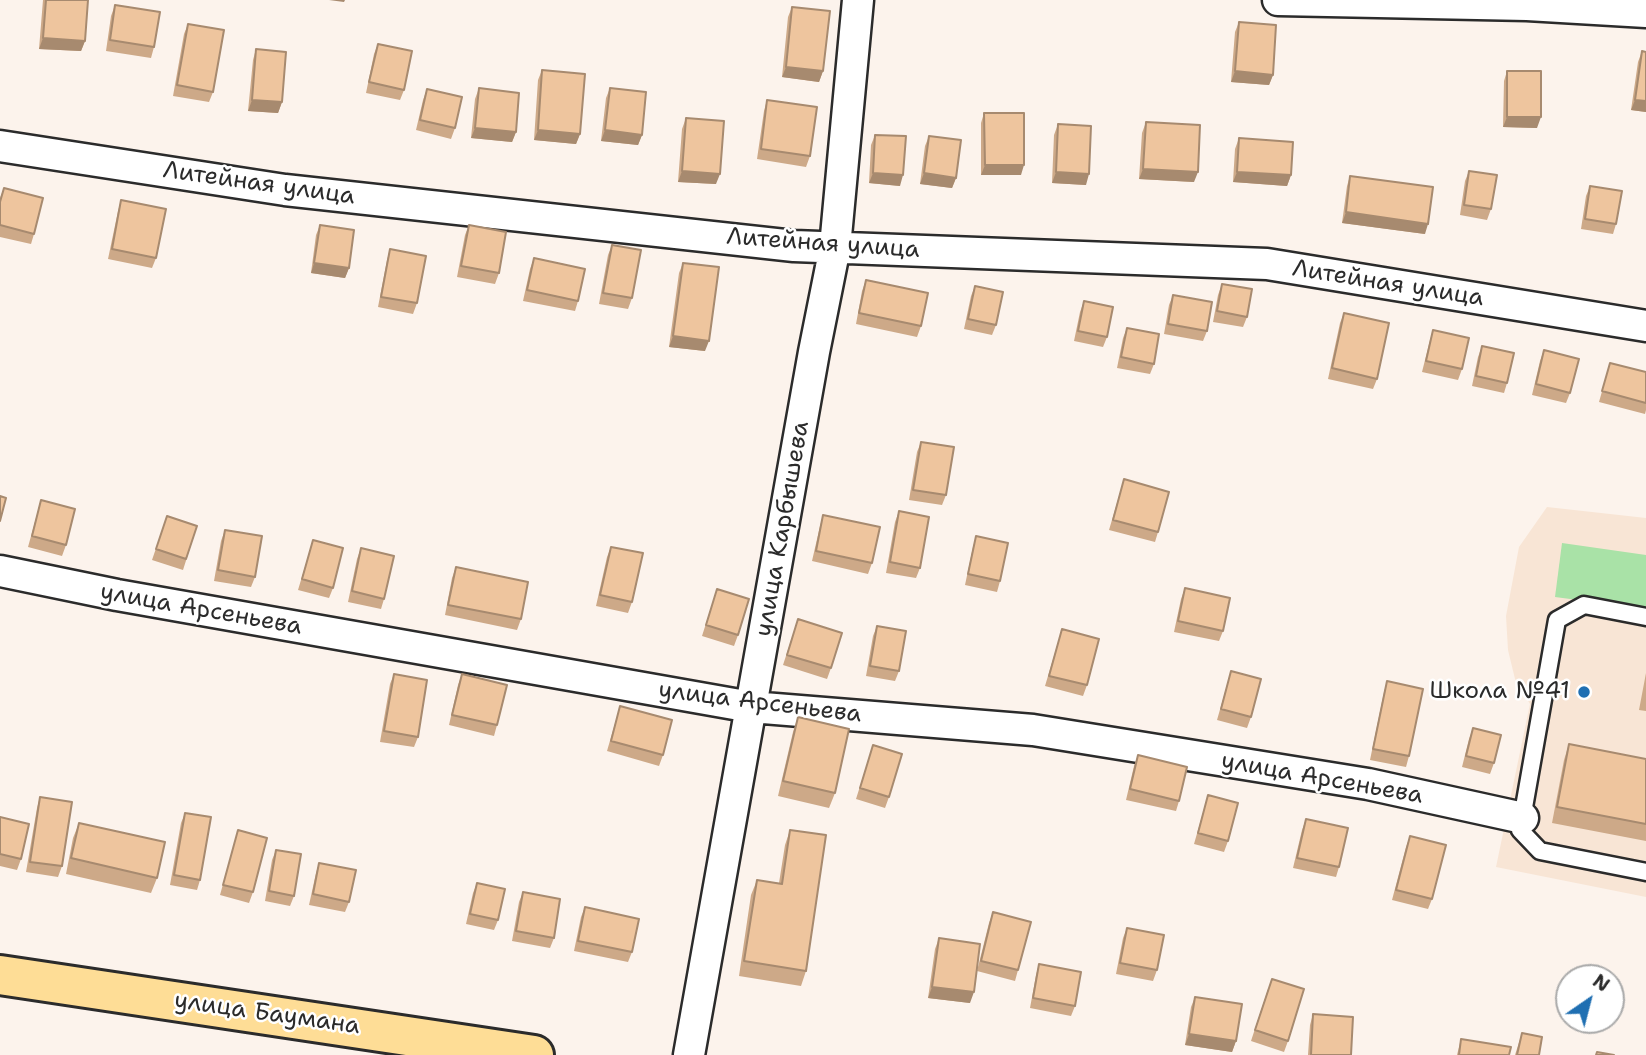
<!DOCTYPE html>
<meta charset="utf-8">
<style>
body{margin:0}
#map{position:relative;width:1646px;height:1055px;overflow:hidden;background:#fcf3ec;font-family:"Shantell Sans",sans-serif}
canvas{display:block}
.north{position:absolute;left:1555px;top:964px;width:70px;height:70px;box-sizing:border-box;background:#fff;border:2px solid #aaa;border-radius:50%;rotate:35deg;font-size:19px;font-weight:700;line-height:28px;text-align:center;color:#2b2b2b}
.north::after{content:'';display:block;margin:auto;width:24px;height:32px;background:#1f6fb2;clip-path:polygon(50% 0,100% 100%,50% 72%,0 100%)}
</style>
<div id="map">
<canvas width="1646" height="1055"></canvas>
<div class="north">N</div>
</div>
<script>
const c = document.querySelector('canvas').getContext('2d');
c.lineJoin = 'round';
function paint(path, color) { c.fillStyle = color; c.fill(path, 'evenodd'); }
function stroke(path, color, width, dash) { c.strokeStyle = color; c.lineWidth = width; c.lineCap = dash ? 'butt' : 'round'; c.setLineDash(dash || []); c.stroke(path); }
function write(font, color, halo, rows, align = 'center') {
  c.font = font + ' "Shantell Sans",sans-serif'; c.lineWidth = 5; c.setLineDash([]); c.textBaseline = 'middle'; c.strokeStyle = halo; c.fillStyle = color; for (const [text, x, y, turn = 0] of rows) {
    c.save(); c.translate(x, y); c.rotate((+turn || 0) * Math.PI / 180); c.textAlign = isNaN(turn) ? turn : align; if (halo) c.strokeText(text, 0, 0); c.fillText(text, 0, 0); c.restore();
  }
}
const built = new Path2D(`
 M 1547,507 L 1646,518 L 1646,897 L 1496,867 L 1530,704 L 1515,679 L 1508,650 L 1506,616 L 1519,547 Z`);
const green = new Path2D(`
 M 1562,543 L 1646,555 L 1646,609 L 1555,597 Z`);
const lane = new Path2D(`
 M 1646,617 L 1584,605 L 1557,620 L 1520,830 L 1540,851 L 1646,872`);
const street = new Path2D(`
 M 1278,0 L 1527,5 L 1646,12
 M 0,146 L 285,190 L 794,246 L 1267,264 L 1646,326
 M 0,571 L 117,595 L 751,707 L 1033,730 L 1368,784 L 1523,818
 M 689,1055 L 814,352 L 835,247 L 858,0`);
const primary = new Path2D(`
 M 0,975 L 534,1055`);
const wall = new Path2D(`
 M 43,0 L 88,0 L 85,41 L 81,51 L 39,49 Z
 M 115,5 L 154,47 L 151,58 L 106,51 L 111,16 Z
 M 792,7 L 823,71 L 819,82 L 782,77 L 788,17 Z
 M 1239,22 L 1273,75 L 1269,85 L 1231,82 L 1235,32 Z
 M 188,24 L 213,92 L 209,102 L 173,96 L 184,34 Z
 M 378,44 L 404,90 L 400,100 L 366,93 L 374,54 Z
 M 256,49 L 282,102 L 278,113 L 248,111 L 253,60 Z
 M 1642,51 L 1646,112 L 1631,110 L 1638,62 Z
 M 542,70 L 580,134 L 576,144 L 534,140 L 538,80 Z
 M 1507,71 L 1537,128 L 1503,127 L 1504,81 Z
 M 479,88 L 516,132 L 512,142 L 471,138 L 475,99 Z
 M 610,88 L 642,135 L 638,145 L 601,141 L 606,98 Z
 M 427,89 L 455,128 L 451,139 L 416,130 L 423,100 Z
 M 767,100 L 810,156 L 806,167 L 757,159 L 764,111 Z
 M 984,113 L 1021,175 L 981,175 L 981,123 Z
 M 686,118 L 716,184 L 678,182 L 682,129 Z
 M 1146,122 L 1194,182 L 1139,179 L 1142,133 Z
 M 1058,124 L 1086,185 L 1052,183 L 1054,135 Z
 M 875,135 L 900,186 L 869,183 L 871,145 Z
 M 929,136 L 956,178 L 952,188 L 920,184 L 925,146 Z
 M 1239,138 L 1291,175 L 1287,186 L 1233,182 L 1235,149 Z
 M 1469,171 L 1491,209 L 1487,220 L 1460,215 L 1465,181 Z
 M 1350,176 L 1425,234 L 1342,223 L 1347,186 Z
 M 1590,186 L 1616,224 L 1613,234 L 1581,229 L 1586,196 Z
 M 4,188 L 34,234 L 31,244 L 0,237 L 0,198 Z
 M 121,200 L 156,258 L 152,268 L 108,259 L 118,211 Z
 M 320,225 L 349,268 L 345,278 L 311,273 L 316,235 Z
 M 469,225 L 499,273 L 495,284 L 457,277 L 465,235 Z
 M 612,245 L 632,298 L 628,309 L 599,304 L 608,255 Z
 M 390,249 L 417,303 L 413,314 L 378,307 L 387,260 Z
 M 534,258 L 578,301 L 575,311 L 523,301 L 530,269 Z
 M 683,263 L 705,351 L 669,347 L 679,273 Z
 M 866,280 L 921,326 L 917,337 L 856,324 L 862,291 Z
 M 1222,284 L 1247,317 L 1243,327 L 1213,322 L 1218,295 Z
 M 975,286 L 996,325 L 992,335 L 964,329 L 971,296 Z
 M 1173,295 L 1207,331 L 1203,341 L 1164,334 L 1169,305 Z
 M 1084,301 L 1107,337 L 1103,347 L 1074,341 L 1080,312 Z
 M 1344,313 L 1377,379 L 1373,389 L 1328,379 L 1340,323 Z
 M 1127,328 L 1154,364 L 1150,374 L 1117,368 L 1123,338 Z
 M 1433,330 L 1462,369 L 1458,380 L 1422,372 L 1430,340 Z
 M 1482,346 L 1507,383 L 1504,393 L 1472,386 L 1478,357 Z
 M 1544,350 L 1570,393 L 1566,403 L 1532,395 L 1540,361 Z
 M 1610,363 L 1646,372 L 1646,410 L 1645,414 L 1599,402 Z
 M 921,442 L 946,495 L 942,505 L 909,500 L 917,452 Z
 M 1124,479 L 1158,532 L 1155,542 L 1109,530 Z
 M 41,500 L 66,545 L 62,556 L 28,547 Z
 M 899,511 L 920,568 L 916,578 L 886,573 L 895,522 Z
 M 823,515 L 872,563 L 868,574 L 812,561 L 820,526 Z
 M 167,516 L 197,526 L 183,570 L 152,560 Z
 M 225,530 L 255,577 L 251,587 L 214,581 L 221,541 Z
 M 976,536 L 1000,581 L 997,592 L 965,585 L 973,547 Z
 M 313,540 L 333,588 L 329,598 L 298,590 Z
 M 611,547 L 632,602 L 628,613 L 596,606 L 607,557 Z
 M 361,548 L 384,599 L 381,609 L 348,602 L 357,559 Z
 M 456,567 L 521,619 L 517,630 L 445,615 L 452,578 Z
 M 1185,588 L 1223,631 L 1219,641 L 1174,632 L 1181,599 Z
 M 717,589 L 738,635 L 734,646 L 702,636 Z
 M 798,619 L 831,668 L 827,679 L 783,665 Z
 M 877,626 L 899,671 L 895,681 L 866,676 L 873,636 Z
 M 1062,629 L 1087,685 L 1083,696 L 1045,686 Z
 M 1231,671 L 1251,717 L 1247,728 L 1217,720 Z
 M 1646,673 L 1646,711 L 1639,710 Z
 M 394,674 L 418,737 L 414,747 L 380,742 L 390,684 Z
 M 462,674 L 497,725 L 494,736 L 449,725 L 458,685 Z
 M 1387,681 L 1409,756 L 1406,767 L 1370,760 L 1384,692 Z
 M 620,706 L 663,755 L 659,766 L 607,751 Z
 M 798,717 L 835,793 L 829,808 L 778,796 L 793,732 Z
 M 1473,728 L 1494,763 L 1490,774 L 1462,767 L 1469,739 Z
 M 1569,744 L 1646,759 L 1646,841 L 1552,823 L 1564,760 Z
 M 873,745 L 889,797 L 885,808 L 856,799 Z
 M 1138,755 L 1179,801 L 1176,811 L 1126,800 L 1134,766 Z
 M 1208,795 L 1228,841 L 1224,852 L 1194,844 Z
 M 40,797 L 62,866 L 58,877 L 26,872 L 37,808 Z
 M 185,813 L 200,880 L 197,890 L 170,885 L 181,823 Z
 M 0,817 L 21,859 L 17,870 L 0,866 Z
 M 1306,819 L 1339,867 L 1336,877 L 1293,868 L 1302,830 Z
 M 79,823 L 157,878 L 151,893 L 66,874 L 73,838 Z
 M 238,830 L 253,892 L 249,903 L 220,895 Z
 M 790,830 L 806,971 L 801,986 L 739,976 L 751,895 L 757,880 L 779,883 L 785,845 Z
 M 1410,836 L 1432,899 L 1428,909 L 1392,900 L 1406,847 Z
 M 276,850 L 294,896 L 290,906 L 265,901 L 272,860 Z
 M 319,863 L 349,902 L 345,912 L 309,905 L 316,873 Z
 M 477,883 L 498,920 L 494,930 L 466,924 L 473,893 Z
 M 523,892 L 554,938 L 550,948 L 512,941 L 519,902 Z
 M 585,907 L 632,952 L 628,962 L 574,951 L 581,917 Z
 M 993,912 L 1018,970 L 1015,981 L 977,971 L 989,923 Z
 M 1127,928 L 1157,970 L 1153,981 L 1116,974 L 1123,938 Z
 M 939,938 L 970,1003 L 928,998 L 935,949 Z
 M 1039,964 L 1075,1006 L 1071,1016 L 1030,1008 L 1036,975 Z
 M 1268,989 L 1288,1041 L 1284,1052 L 1251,1041 Z
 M 1195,997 L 1236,1041 L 1232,1052 L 1185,1045 L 1191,1007 Z
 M 1313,1014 L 1351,1055 L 1308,1055 L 1310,1025 Z
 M 1522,1033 L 1539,1055 L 1515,1055 Z
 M 1461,1039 L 1509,1055 L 1457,1055 Z`);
const shadedWall = new Path2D(`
 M 329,0 L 345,0 L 344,2 Z
 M 43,38 L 85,41 L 81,51 L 39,49 Z
 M 786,67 L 823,71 L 819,82 L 782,77 Z
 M 1235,71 L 1273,75 L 1269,85 L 1231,82 Z
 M 252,100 L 282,102 L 278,113 L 248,111 Z
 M 1635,100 L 1646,101 L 1646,112 L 1631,110 Z
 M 1507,117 L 1541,117 L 1537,128 L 1503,127 Z
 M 475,128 L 516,132 L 512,142 L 471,138 Z
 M 538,130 L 580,134 L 576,144 L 534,140 Z
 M 605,130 L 642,135 L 638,145 L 601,141 Z
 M 985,165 L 1024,165 L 1021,175 L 981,175 Z
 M 1143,169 L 1198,172 L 1194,182 L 1139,179 Z
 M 682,171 L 720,174 L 716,184 L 678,182 Z
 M 1056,172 L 1089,174 L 1086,185 L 1052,183 Z
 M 1237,172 L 1291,175 L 1287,186 L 1233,182 Z
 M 873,173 L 903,175 L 900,186 L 869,183 Z
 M 924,173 L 956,178 L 952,188 L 920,184 Z
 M 1346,212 L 1428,224 L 1425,234 L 1342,223 Z
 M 314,263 L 349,268 L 345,278 L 311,273 Z
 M 673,336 L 709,341 L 705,351 L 669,347 Z
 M 932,987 L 974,992 L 970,1003 L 928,998 Z
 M 1189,1034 L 1236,1041 L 1232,1052 L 1185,1045 Z`);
const building = new Path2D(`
 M 46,0 L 88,0 L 85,41 L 43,38 Z
 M 115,5 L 160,12 L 154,47 L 110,40 Z
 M 792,7 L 830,11 L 823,71 L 786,67 Z
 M 1239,22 L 1276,25 L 1273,75 L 1235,71 Z
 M 188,24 L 224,30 L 213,92 L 177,85 Z
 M 378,44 L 412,51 L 404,90 L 369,82 Z
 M 256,49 L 286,52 L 282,102 L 252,100 Z
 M 1642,51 L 1646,52 L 1646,101 L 1635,100 Z
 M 542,70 L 585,74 L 580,134 L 538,130 Z
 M 1507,71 L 1541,71 L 1541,117 L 1507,117 Z
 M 479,88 L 519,93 L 516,132 L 475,128 Z
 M 610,88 L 646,92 L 642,135 L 605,130 Z
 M 427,89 L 462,97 L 455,128 L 420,120 Z
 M 767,100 L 817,107 L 810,156 L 761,149 Z
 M 984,113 L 1024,113 L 1024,165 L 985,165 Z
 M 686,118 L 724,121 L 720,174 L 682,171 Z
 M 1146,122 L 1200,125 L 1198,172 L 1143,169 Z
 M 1058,124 L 1091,126 L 1089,174 L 1056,172 Z
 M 875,135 L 906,136 L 903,175 L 873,173 Z
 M 929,136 L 961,140 L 956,178 L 924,173 Z
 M 1239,138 L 1293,142 L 1291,175 L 1237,172 Z
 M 1469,171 L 1497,175 L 1491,209 L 1464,205 Z
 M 1350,176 L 1433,187 L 1428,224 L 1346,212 Z
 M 1590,186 L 1622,191 L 1616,224 L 1585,219 Z
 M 4,188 L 43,198 L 34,234 L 0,225 L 0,202 Z
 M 121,200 L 166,209 L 156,258 L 112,249 Z
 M 320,225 L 354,230 L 349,268 L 314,263 Z
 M 469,225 L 506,232 L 499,273 L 461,266 Z
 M 612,245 L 641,250 L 632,298 L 603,293 Z
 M 390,249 L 426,256 L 417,303 L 381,297 Z
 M 534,258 L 585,269 L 578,301 L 527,290 Z
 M 683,263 L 719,267 L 709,341 L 673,336 Z
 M 866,280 L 928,293 L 921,326 L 859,313 Z
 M 1222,284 L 1252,289 L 1247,317 L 1217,311 Z
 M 975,286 L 1003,292 L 996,325 L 968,319 Z
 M 1173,295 L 1212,302 L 1207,331 L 1168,324 Z
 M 1084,301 L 1113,307 L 1107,337 L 1078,331 Z
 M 1344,313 L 1389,323 L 1377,379 L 1332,368 Z
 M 1127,328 L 1159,334 L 1154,364 L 1121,357 Z
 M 1433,330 L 1469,338 L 1462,369 L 1426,361 Z
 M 1482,346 L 1514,353 L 1507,383 L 1476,376 Z
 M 1544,350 L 1579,359 L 1570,393 L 1536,384 Z
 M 1610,363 L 1646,372 L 1646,403 L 1602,391 Z
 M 921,442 L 954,447 L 946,495 L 913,490 Z
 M 1124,479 L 1169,492 L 1158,532 L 1113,520 Z
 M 0,496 L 6,498 L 0,521 Z
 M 41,500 L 75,509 L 66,545 L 32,536 Z
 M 899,511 L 929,517 L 920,568 L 890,562 Z
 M 823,515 L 880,527 L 872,563 L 816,551 Z
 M 167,516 L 197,526 L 186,559 L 156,549 Z
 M 225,530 L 262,536 L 255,577 L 218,570 Z
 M 976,536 L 1008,543 L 1000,581 L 968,574 Z
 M 313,540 L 343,548 L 333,588 L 302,579 Z
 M 611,547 L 643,553 L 632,602 L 600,595 Z
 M 361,548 L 394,556 L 384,599 L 352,591 Z
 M 456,567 L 528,582 L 521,619 L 448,605 Z
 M 1185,588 L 1230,598 L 1223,631 L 1178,621 Z
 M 717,589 L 749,599 L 738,635 L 706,625 Z
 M 798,619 L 842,633 L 831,668 L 787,655 Z
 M 877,626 L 906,631 L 899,671 L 870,666 Z
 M 1062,629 L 1099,639 L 1087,685 L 1049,676 Z
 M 1231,671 L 1261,679 L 1251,717 L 1221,709 Z
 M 394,674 L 427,680 L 418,737 L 384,731 Z
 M 462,674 L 507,685 L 497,725 L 452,715 Z
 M 1387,681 L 1423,689 L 1409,756 L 1373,749 Z
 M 620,706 L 672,720 L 663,755 L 611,741 Z
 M 798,717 L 849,729 L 835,793 L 783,781 Z
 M 1473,728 L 1501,735 L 1494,763 L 1466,756 Z
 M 1569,744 L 1646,759 L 1646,824 L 1557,807 Z
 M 873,745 L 902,754 L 889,797 L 860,788 Z
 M 1138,755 L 1187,767 L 1179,801 L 1130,789 Z
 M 1208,795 L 1238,803 L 1228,841 L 1198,833 Z
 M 40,797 L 72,802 L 62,866 L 30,862 Z
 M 185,813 L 211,817 L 200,880 L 174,875 Z
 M 0,817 L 29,824 L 21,859 L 0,854 Z
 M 1306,819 L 1348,828 L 1339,867 L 1297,858 Z
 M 79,823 L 165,842 L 157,878 L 71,858 Z
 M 238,830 L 267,838 L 253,892 L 223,885 Z
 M 790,830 L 826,835 L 806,971 L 744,961 L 757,880 L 782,884 Z
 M 1410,836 L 1446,845 L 1432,899 L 1396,890 Z
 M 276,850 L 301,854 L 294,896 L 269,891 Z
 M 319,863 L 356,870 L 349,902 L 313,894 Z
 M 477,883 L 505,889 L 498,920 L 470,914 Z
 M 523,892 L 560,899 L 554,938 L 516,931 Z
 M 585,907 L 639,919 L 632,952 L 578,941 Z
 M 993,912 L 1031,922 L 1018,970 L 981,961 Z
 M 1127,928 L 1164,935 L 1157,970 L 1120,963 Z
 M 939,938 L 980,944 L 974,992 L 932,987 Z
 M 1039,964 L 1081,972 L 1075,1006 L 1033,998 Z
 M 1272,979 L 1304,989 L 1288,1041 L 1255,1030 Z
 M 1195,997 L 1242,1004 L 1236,1041 L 1189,1034 Z
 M 1313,1014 L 1353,1017 L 1351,1055 L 1311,1055 Z
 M 1522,1033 L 1542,1037 L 1539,1055 L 1517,1055 Z
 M 1461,1039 L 1511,1047 L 1509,1055 L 1459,1055 Z
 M 1597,1052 L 1614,1055 L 1596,1055 Z`);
const markers = [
 [1584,692,7,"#1f6fb2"]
];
const streetNames = [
 ["Литейная улица",259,184,8],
 ["Литейная улица",823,244,4],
 ["Литейная улица",1388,284,9],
 ["улица Карбышева",783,529,-80],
 ["улица Арсеньева",201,610,10],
 ["улица Арсеньева",760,703,7],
 ["улица Арсеньева",1322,779,10],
 ["улица Баумана",267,1014,8]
];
const poiNames = [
 ["Школа №41",1570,692]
];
paint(built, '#f8e5d5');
paint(green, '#a9e2a7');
stroke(lane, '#2b2b2b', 21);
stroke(street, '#2b2b2b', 35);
stroke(primary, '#2b2b2b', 44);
stroke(lane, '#fff', 16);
stroke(street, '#fff', 30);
stroke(primary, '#fedd96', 38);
paint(wall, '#cda988');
paint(shadedWall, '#a78a6f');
paint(building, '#eec59e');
stroke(building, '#a78a6f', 2);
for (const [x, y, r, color] of markers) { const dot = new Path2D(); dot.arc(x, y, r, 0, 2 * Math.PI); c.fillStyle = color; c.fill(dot); stroke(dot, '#fff', 2.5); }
write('24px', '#2b2b2b', '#fff', streetNames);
write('24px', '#2b2b2b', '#fff', poiNames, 'right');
</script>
